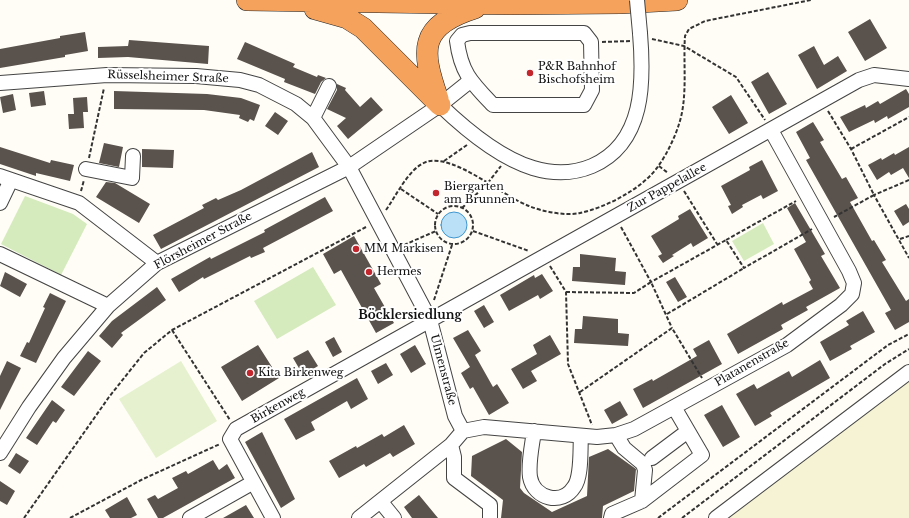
<!DOCTYPE html>
<meta charset="utf-8">
<style>
body{margin:0}
canvas{display:block;background:#fffdf5}
</style>
<canvas width="909" height="518"></canvas>
<script>
const c = document.querySelector('canvas').getContext('2d');
c.lineJoin = 'round';
function paint(path, color) { c.fillStyle = color; c.fill(path, 'evenodd'); }
function stroke(path, color, width, dash) { c.strokeStyle = color; c.lineWidth = width; c.lineCap = dash ? 'butt' : 'round'; c.setLineDash(dash || []); c.stroke(path); }
function write(font, color, halo, rows, align = 'center') {
  c.font = font + ' "Libre Baskerville",serif'; c.lineWidth = 4; c.setLineDash([]); c.textBaseline = 'middle'; c.strokeStyle = halo; c.fillStyle = color; for (const [text, x, y, turn = 0] of rows) {
    c.save(); c.translate(x, y); c.rotate((+turn || 0) * Math.PI / 180); c.textAlign = isNaN(turn) ? turn : align; if (halo) c.strokeText(text, 0, 0); c.fillText(text, 0, 0); c.restore();
  }
}
const farmland = new Path2D(`
 M 909,378 L 909,518 L 724,518 Z`);
const green = new Path2D(`
 M 25,196 L 73,214 L 87,224 L 61,275 L 1,244 Z
 M 763,223 L 774,244 L 744,261 L 732,241 Z
 M 313,267 L 336,305 L 277,339 L 254,301 Z`);
const pitch = new Path2D(`
 M 181,361 L 217,421 L 156,458 L 119,399 Z`);
const water = new Path2D(`
 M441 225a13 13 0 1 1 26 0a13 13 0 1 1-26 0Z`);
const building = new Path2D(`
 M 870,19 L 887,48 L 865,61 L 848,32 Z
 M 85,32 L 88,51 L 65,55 L 65,57 L 0,68 L 0,49 L 60,38 L 60,36 Z
 M 129,40 L 209,46 L 208,64 L 128,57 L 98,58 L 98,47 L 128,46 Z
 M 245,42 L 295,64 L 293,67 L 317,77 L 318,75 L 326,78 L 321,82 L 315,94 L 284,82 L 285,79 L 237,59 Z
 M 814,46 L 824,65 L 838,56 L 847,71 L 817,89 L 798,55 Z
 M 768,72 L 787,104 L 769,114 L 751,82 Z
 M 337,84 L 346,88 L 345,90 L 360,107 L 371,97 L 383,110 L 348,139 L 337,126 L 346,118 L 327,109 L 337,90 Z
 M 906,89 L 909,94 L 909,107 L 888,119 L 887,116 L 875,123 L 874,120 L 849,132 L 840,117 L 865,105 L 866,108 L 878,101 L 880,104 Z
 M 44,91 L 46,105 L 31,107 L 29,93 Z
 M 114,91 L 207,94 L 241,98 L 260,105 L 254,121 L 250,119 L 248,122 L 239,118 L 240,115 L 204,110 L 114,109 Z
 M 13,94 L 16,110 L 3,113 L 0,97 Z
 M 731,95 L 748,123 L 729,134 L 712,107 Z
 M 87,97 L 88,112 L 83,112 L 84,128 L 69,129 L 68,114 L 74,114 L 73,98 Z
 M 275,112 L 288,121 L 278,135 L 265,126 Z
 M 813,122 L 824,140 L 820,142 L 842,179 L 846,177 L 858,198 L 850,202 L 872,241 L 874,240 L 886,260 L 882,262 L 906,301 L 909,299 L 909,322 L 895,330 L 885,313 L 891,310 L 806,160 L 810,158 L 796,132 Z
 M 104,143 L 123,147 L 119,167 L 99,163 Z
 M 0,147 L 50,163 L 51,160 L 74,165 L 70,181 L 36,173 L 36,176 L 0,164 Z
 M 909,147 L 909,178 L 903,168 L 891,175 L 889,172 L 877,180 L 868,165 L 881,158 L 882,160 L 894,153 L 895,155 Z
 M 142,149 L 174,150 L 173,168 L 142,167 Z
 M 312,152 L 319,167 L 161,249 L 153,235 L 204,208 L 202,205 L 216,198 L 218,200 L 241,190 Z
 M 762,160 L 778,191 L 763,199 L 761,195 L 742,205 L 743,207 L 732,214 L 728,206 L 731,205 L 721,186 L 750,170 L 749,167 Z
 M 106,182 L 115,183 L 150,204 L 139,223 L 96,197 Z
 M 325,197 L 333,211 L 263,248 L 265,252 L 251,258 L 250,256 L 204,279 L 203,277 L 179,292 L 171,279 L 210,257 L 211,259 L 265,232 L 264,230 Z
 M 795,203 L 825,254 L 821,256 L 840,288 L 806,307 L 808,310 L 781,325 L 783,329 L 738,354 L 727,334 L 782,302 L 783,305 L 813,289 L 809,282 L 811,280 L 794,249 L 806,242 L 787,208 Z
 M 906,204 L 909,209 L 909,222 L 903,226 L 894,211 Z
 M 690,209 L 708,238 L 693,247 L 691,243 L 672,255 L 674,256 L 663,263 L 658,256 L 662,254 L 651,236 L 679,219 L 678,216 Z
 M 354,236 L 381,284 L 374,288 L 394,323 L 376,333 L 341,270 L 334,274 L 323,254 Z
 M 580,254 L 616,258 L 615,271 L 626,272 L 625,285 L 572,281 L 573,267 L 580,267 Z
 M 5,272 L 27,284 L 20,297 L 0,286 Z
 M 542,274 L 553,291 L 540,299 L 538,295 L 509,311 L 500,295 L 534,275 L 535,278 Z
 M 675,277 L 687,297 L 678,302 L 666,282 Z
 M 157,287 L 166,300 L 121,333 L 123,335 L 112,348 L 99,336 L 112,321 Z
 M 50,293 L 66,301 L 36,363 L 20,356 L 27,342 L 29,343 L 45,308 L 43,307 Z
 M 484,305 L 494,322 L 484,328 L 474,311 Z
 M 863,311 L 875,332 L 850,346 L 852,349 L 830,361 L 820,342 L 849,325 L 846,321 Z
 M 583,316 L 618,319 L 618,333 L 629,334 L 628,346 L 574,343 L 575,329 L 582,329 Z
 M 468,330 L 481,351 L 475,355 L 493,387 L 497,384 L 509,403 L 489,415 L 473,387 L 470,389 L 461,373 L 470,367 L 453,338 Z
 M 550,335 L 561,354 L 531,371 L 537,381 L 523,389 L 511,369 L 537,354 L 533,345 Z
 M 334,337 L 342,352 L 333,357 L 325,342 Z
 M 709,340 L 722,364 L 643,408 L 633,389 L 652,379 L 653,381 L 697,356 L 693,349 Z
 M 258,345 L 279,378 L 242,401 L 221,367 Z
 M 415,345 L 426,364 L 411,373 L 400,354 Z
 M 308,350 L 318,366 L 303,375 L 293,358 Z
 M 88,351 L 101,361 L 74,396 L 61,387 Z
 M 820,360 L 830,378 L 770,413 L 772,416 L 755,426 L 736,394 L 754,384 L 757,389 L 789,371 L 792,377 Z
 M 7,361 L 21,368 L 0,410 L 0,376 Z
 M 386,363 L 393,375 L 378,384 L 371,371 Z
 M 357,378 L 368,399 L 351,409 L 347,401 L 311,422 L 315,430 L 296,440 L 284,419 Z
 M 52,400 L 65,410 L 56,423 L 53,421 L 37,445 L 26,438 Z
 M 620,401 L 628,415 L 612,424 L 604,410 Z
 M 722,405 L 740,437 L 723,447 L 704,415 Z
 M 404,425 L 415,444 L 393,457 L 390,453 L 366,467 L 364,464 L 339,478 L 329,461 L 356,446 L 357,448 L 382,434 L 384,437 Z
 M 262,432 L 295,499 L 281,508 L 245,442 Z
 M 506,439 L 522,452 L 520,488 L 524,493 L 552,512 L 587,496 L 589,457 L 608,449 L 636,469 L 634,491 L 603,506 L 602,518 L 501,518 L 503,500 L 471,476 L 472,456 Z
 M 16,453 L 29,461 L 20,474 L 8,466 Z
 M 213,460 L 219,470 L 227,464 L 235,478 L 163,518 L 158,518 L 147,499 L 155,495 L 158,499 L 178,488 L 172,478 L 186,471 L 188,474 Z
 M 0,481 L 15,491 L 7,505 L 0,501 Z
 M 419,495 L 438,518 L 412,518 L 404,507 Z
 M 127,497 L 137,515 L 131,518 L 110,518 L 105,510 Z
 M 246,505 L 254,518 L 223,518 Z`);
const path = new Path2D(`
 M 652,39 L 684,46 L 736,77 L 765,120
 M 602,42 L 630,41
 M 828,111 L 851,149 L 874,195 L 834,217
 M 851,149 L 909,117
 M 89,158 L 104,88
 M 444,161 L 467,145
 M 659,166 L 668,173
 M 909,180 L 874,195 L 909,258
 M 401,189 L 438,214
 M 81,191 L 84,180
 M 684,191 L 717,244
 M435 225a19 19 0 1 1 38 0a19 19 0 1 1-38 0Z
 M 462,208 L 487,184 L 501,166
 M 386,210 C 396,196 409,168 426,162 C 454,153 502,196 529,206 C 544,212 565,216 580,213 C 607,207 644,188 659,165 C 667,154 675,137 679,124 C 688,97 683,64 685,36 L 689,29 L 705,21 L 811,0
 M 621,227 L 651,282 L 726,240 L 744,268 L 812,229
 M 473,231 L 529,251
 M 900,239 L 909,236
 M 726,240 L 796,201
 M 404,245 L 436,231
 M 550,266 L 566,292 L 568,364 L 592,425
 M 566,292 L 634,293 L 651,282 L 672,328
 M 434,300 L 452,245
 M 667,314 L 744,268
 M 172,330 L 230,420
 M 580,392 L 672,328 L 702,378
 M 24,518 L 109,397 L 144,353 L 172,330 L 366,227
 M 70,518 L 143,479 L 220,444
 M 658,518 L 888,345 L 909,334
 M 682,518 L 885,364 L 909,349`);
const minor = new Path2D(`
 M 470,33 L 584,33 L 591,42 L 592,90 L 584,105 L 493,105 C 472,83 461,73 457,41 L 462,35 Z
 M 0,83 L 107,75 L 196,76 L 240,80 L 259,85 L 296,104 L 313,118 L 349,167 L 430,320 L 455,416 L 463,431
 M 440,105 C 465,129 500,158 533,168 C 553,174 573,174 592,166 C 645,143 644,81 640,33
 M 313,118 L 329,86
 M 86,169 L 132,178 L 133,156
 M 0,176 L 79,203 L 157,263
 M 0,203 L 11,180
 M 0,254 L 108,306
 M 463,431 L 484,427 L 597,437 L 616,435 L 634,429 L 787,345 L 841,305 L 852,294 L 854,283 L 849,271 L 771,130
 M 534,431 C 532,446 528,463 530,477 C 534,499 562,506 574,487 C 582,477 580,449 581,436
 M 616,435 L 624,448 L 643,464 L 645,470 L 642,501
 M 451,445 L 454,457 L 454,478 L 490,505 L 490,518
 M 0,453 L 29,407 L 64,358 L 108,306 L 157,263 L 349,167 L 440,105 L 470,81
 M 652,458 L 688,431
 M 381,502 L 394,518
 M 190,518 L 252,483
 M 273,518 L 230,439 L 236,429 L 859,80 L 874,75 L 909,79
 M 359,518 L 451,445 L 463,431
 M 611,518 L 612,514 L 642,501 L 702,455 L 674,407
 M 716,518 L 909,372`);
const highway = new Path2D(`
 M 247,0 L 510,4 L 621,3 L 677,0
 M 315,9 L 347,18 L 363,28 L 440,105
 M 438,99 C 421,50 418,26 475,8`);
const minorBridge = new Path2D(`
 M 637,0 L 640,33`);
const markers = [
 [530,73,4,"#c4262e"],
 [436,193,4,"#c4262e"],
 [356,249,4,"#c4262e"],
 [369,272,4,"#c4262e"],
 [250,373,4,"#c4262e"]
];
const poiNames = [
 ["P&R Bahnhof",538,67],
 ["Bischofsheim",538,80],
 ["Biergarten",444,187],
 ["am Brunnen",444,200],
 ["MM Markisen",364,249],
 ["Hermes",377,272],
 ["Kita Birkenweg",258,373]
];
const streetNames = [
 ["Rüsselsheimer Straße",168,77,2],
 ["Zur Pappelallee",667,188,-29],
 ["Flörsheimer Straße",203,241,-28],
 ["Platanenstraße",752,363,-30],
 ["Ulmenstraße",443,370,75],
 ["Birkenweg",278,406,-29]
];
const neighbourhoodNames = [
 ["Böcklersiedlung",410,316]
];
paint(farmland, '#f6f3d4');
paint(green, '#d5ebbd');
paint(pitch, '#e6f2cf');
paint(water, '#b9e0f7');
stroke(water, '#3f96cf', 1);
paint(building, '#5a524d');
stroke(minor, '#444', 16);
stroke(highway, '#222', 22);
stroke(path, '#333', 2, [4, 2]);
stroke(minor, '#fff', 14);
stroke(highway, '#f5a25d', 21);
stroke(minorBridge, '#444', 16, []);
stroke(minorBridge, '#fff', 14);
for (const [x, y, r, color] of markers) { const dot = new Path2D(); dot.arc(x, y, r, 0, 2 * Math.PI); c.fillStyle = color; c.fill(dot); stroke(dot, '#fff', 1.5); }
write('11px', '#111', '#fff', poiNames, 'left');
write('11px', '#111', '#fff', streetNames);
write('bold 12px', '#111', '#fff', neighbourhoodNames);
</script>
